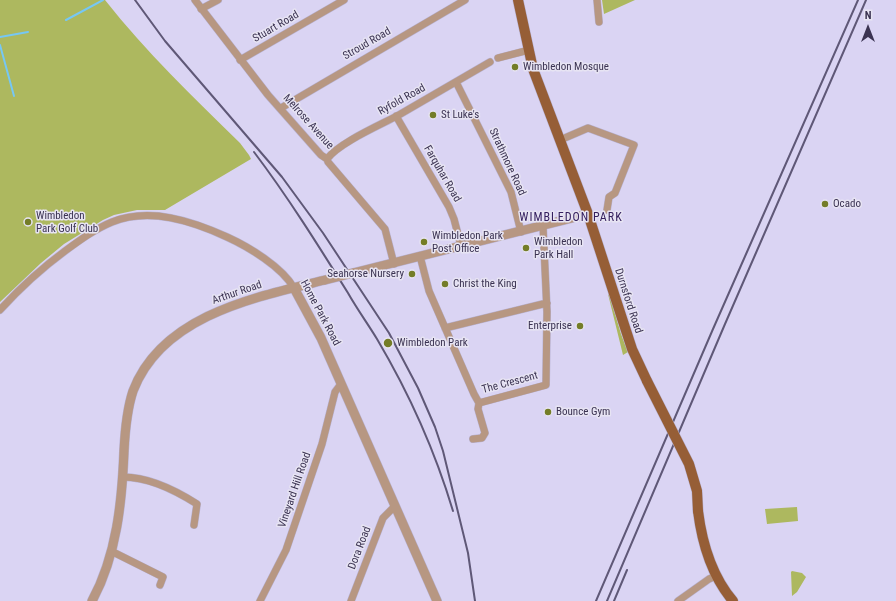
<!DOCTYPE html>
<style>
body{margin:0}
#map{position:relative;width:896px;height:601px;overflow:hidden;background:#dad4f3;font-family:"Roboto Condensed",sans-serif}
canvas{display:block}
.north{position:absolute;left:848px;top:8px;width:40px;height:40px;-webkit-text-stroke:3px #e7e4f3;paint-order:stroke;rotate:0deg;font-size:11px;font-weight:700;line-height:16px;text-align:center;color:#3b3352}
.north::after{content:'';display:block;margin:auto;width:14px;height:18px;background:#3b3352;clip-path:polygon(50% 0,100% 100%,50% 72%,0 100%)}
</style>
<div id="map">
<canvas width="896" height="601"></canvas>
<div class="north">N</div>
</div>
<script>
const c = document.querySelector('canvas').getContext('2d');
c.lineJoin = 'round';
function paint(path, color) { c.fillStyle = color; c.fill(path, 'evenodd'); }
function stroke(path, color, width, dash) { c.strokeStyle = color; c.lineWidth = width; c.lineCap = dash ? 'butt' : 'round'; c.setLineDash(dash || []); c.stroke(path); }
function write(font, color, halo, rows, align = 'center') {
  c.font = font + ' "Roboto Condensed",sans-serif'; c.lineWidth = 3; c.setLineDash([]); c.textBaseline = 'middle'; c.strokeStyle = halo; c.fillStyle = color; for (const [text, x, y, turn = 0] of rows) {
    c.save(); c.translate(x, y); c.rotate((+turn || 0) * Math.PI / 180); c.textAlign = isNaN(turn) ? turn : align; if (halo) c.strokeText(text, 0, 0); c.fillText(text, 0, 0); c.restore();
  }
}
const green = new Path2D(`
 M 0,0 L 105,0 C 146,52 193,97 240,143 L 249,155 L 251,159 L 165,210 L 137,210 L 114,215 L 103,220 L 64,244 L 41,263 L 0,302 Z
 M 602,0 L 635,0 L 604,14 Z
 M 608,294 L 610,296 L 621,334 L 628,352 L 623,355 Z
 M 797,507 L 798,521 L 767,524 L 765,509 Z
 M 792,571 L 802,573 L 806,577 L 797,592 L 792,596 L 791,572 Z`);
const stream = new Path2D(`
 M 66,20 L 103,0
 M 0,37 L 28,32
 M 0,45 L 14,96`);
const minor = new Path2D(`
 M 195,0 L 268,95 L 321,155 L 327,159 L 328,162 L 385,229 L 394,264
 M 597,0 L 599,22
 M 201,9 L 218,0
 M 498,58 L 529,50
 M 240,60 L 344,0
 M 456,82 L 511,192 L 521,232
 M 281,108 L 465,0
 M 396,116 L 449,207 L 454,219 L 461,246
 M 560,140 L 588,128 L 634,145 L 615,193 L 609,197 L 607,210
 M 327,159 C 339,143 378,126 397,116 C 428,98 459,80 490,62
 M 420,256 L 429,291 L 474,394 L 479,403 L 546,385 L 547,312 L 543,226
 M 0,310 C 20,288 42,268 65,251 C 80,240 95,229 112,222 C 150,207 192,221 227,237 C 249,247 282,267 294,288
 M 445,328 L 547,303
 M 473,439 L 482,438 L 485,433 L 478,409 L 479,403
 M 123,477 C 149,477 175,490 197,504 L 194,525
 M 111,551 L 163,577 L 160,585
 M 260,601 L 286,550 L 322,444 L 335,392 L 341,384
 M 351,601 L 383,518 L 395,506
 M 678,601 L 709,579 L 716,576`);
const tertiary = new Path2D(`
 M 353,273 L 588,214
 M 294,288 L 321,338 L 437,601
 M 92,601 C 117,555 122,501 124,451 C 125,431 127,409 133,391 C 162,315 256,297 325,280`);
const primary = new Path2D(`
 M 518,0 L 533,69 L 588,214 L 632,349 L 647,381
 M 698,511 C 702,543 711,575 733,601`);
const rail = new Path2D(`
 M 135,0 L 165,41 L 282,177 L 323,233 L 389,333 L 418,388 L 435,427 L 443,451 L 468,553 L 475,601
 M 254,152 C 288,197 318,245 348,293 C 357,309 368,324 377,339 C 409,393 435,451 453,511
 M 596,601 L 713,329 L 858,0
 M 607,601 L 725,324 L 866,0
 M 614,601 L 627,570`);
const tertiaryBridge = new Path2D(`
 M 325,280 L 353,273`);
const primaryBridge = new Path2D(`
 M 647,381 L 689,464 L 697,491 L 698,511`);
const markers = [
 [515,67,4,"#747d27"],
 [433,115,4,"#747d27"],
 [825,204,4,"#747d27"],
 [28,222,4,"#747d27"],
 [424,242,4,"#747d27"],
 [526,248,4,"#747d27"],
 [412,274,4,"#747d27"],
 [445,284,4,"#747d27"],
 [580,326,4,"#747d27"],
 [388,343,5,"#747d27"],
 [548,412,4,"#747d27"]
];
const streetNames = [
 ["Stuart Road",276,27,-30],
 ["Stroud Road",367,44,-30],
 ["Ryfold Road",402,100,-29],
 ["Melrose Avenue",308,122,48],
 ["Strathmore Road",507,162,65],
 ["Farquhar Road",442,174,60],
 ["Arthur Road",237,293,-19],
 ["Durnsford Road",628,301,72],
 ["Home Park Road",320,313,62],
 ["The Crescent",510,383,-15],
 ["Vineyard Hill Road",295,490,-71],
 ["Dora Road",360,548,-69]
];
const poiNames = [
 ["Wimbledon Mosque",523,67],
 ["St Luke's",441,115],
 ["Ocado",833,204],
 ["Wimbledon",36,216],
 ["Park Golf Club",36,229],
 ["Wimbledon Park",432,236],
 ["Post Office",432,249],
 ["Wimbledon",534,242],
 ["Park Hall",534,255],
 ["Seahorse Nursery",404,274,"right"],
 ["Christ the King",453,284],
 ["Enterprise",572,326,"right"],
 ["Wimbledon Park",397,343],
 ["Bounce Gym",556,412]
];
const neighbourhoodNames = [
 ["WIMBLEDON PARK",571,218]
];
paint(green, '#adb85f');
stroke(stream, '#76c7f4', 2);
stroke(minor, '#b7b1d0', 8);
stroke(tertiary, '#b7b1d0', 10);
stroke(primary, '#b7b1d0', 11);
stroke(minor, '#b79782', 7);
stroke(tertiary, '#b79782', 9);
stroke(primary, '#965e36', 10);
stroke(rail, '#5f5877', 2);
stroke(tertiaryBridge, '#b7b1d0', 10, []);
stroke(primaryBridge, '#b7b1d0', 11, []);
stroke(tertiaryBridge, '#b79782', 9);
stroke(primaryBridge, '#965e36', 10);
for (const [x, y, r, color] of markers) { const dot = new Path2D(); dot.arc(x, y, r, 0, 2 * Math.PI); c.fillStyle = color; c.fill(dot); stroke(dot, '#e7e4f3', 1.5); }
write('11px', '#3b3352', '#e7e4f3', streetNames);
write('11px', '#3b3352', '#e7e4f3', poiNames, 'left');
c.letterSpacing = '1px';
write('12px', '#35205f', '#e7e4f3', neighbourhoodNames);
c.letterSpacing = '0px';
</script>
